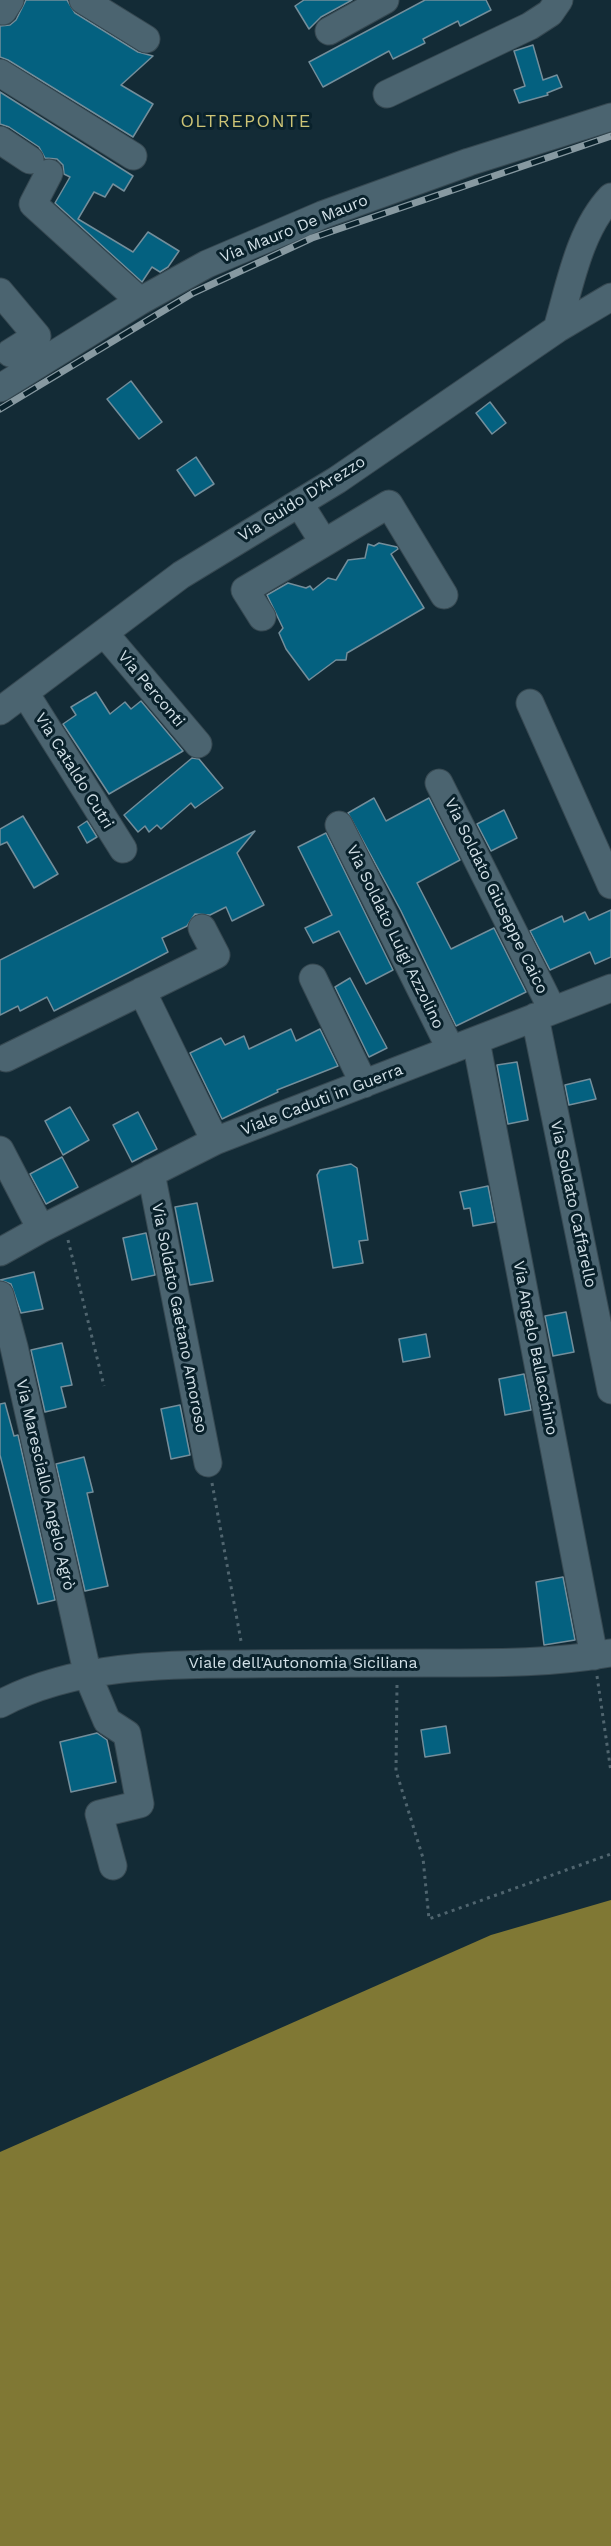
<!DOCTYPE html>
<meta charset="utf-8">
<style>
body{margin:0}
canvas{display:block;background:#132b36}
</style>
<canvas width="611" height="2546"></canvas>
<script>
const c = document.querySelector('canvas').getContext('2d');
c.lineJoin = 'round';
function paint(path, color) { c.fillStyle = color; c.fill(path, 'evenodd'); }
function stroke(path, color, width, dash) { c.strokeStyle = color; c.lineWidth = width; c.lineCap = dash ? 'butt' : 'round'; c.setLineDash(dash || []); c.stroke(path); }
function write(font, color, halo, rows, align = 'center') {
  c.font = font + ' "Work Sans",sans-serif'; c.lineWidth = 6; c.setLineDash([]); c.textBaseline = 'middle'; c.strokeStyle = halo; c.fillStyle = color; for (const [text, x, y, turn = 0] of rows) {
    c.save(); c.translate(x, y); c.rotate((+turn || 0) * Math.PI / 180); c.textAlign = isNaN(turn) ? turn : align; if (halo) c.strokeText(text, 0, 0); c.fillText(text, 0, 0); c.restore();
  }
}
const water = new Path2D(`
 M 611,1900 L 611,2546 L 0,2546 L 0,2152 L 491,1935 Z`);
const building = new Path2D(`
 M 26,0 L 67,0 L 75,13 L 138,52 L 153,56 L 121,85 L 153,104 L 133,137 L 8,60 L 0,57 L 0,26 L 10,25 L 16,20 Z
 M 304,0 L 352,0 L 321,17 L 309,29 L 295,6 Z
 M 425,0 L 486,0 L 491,10 L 460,26 L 458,21 L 423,39 L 425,43 L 393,59 L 389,51 L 323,87 L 309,62 Z
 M 533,45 L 543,80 L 557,75 L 562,87 L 547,93 L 548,95 L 519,103 L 514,90 L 525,86 L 514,51 Z
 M 0,92 L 133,176 L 124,191 L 113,184 L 105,197 L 94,192 L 78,219 L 133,252 L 148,232 L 179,251 L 168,267 L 160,272 L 152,267 L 142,282 L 55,203 L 70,177 L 64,174 L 63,165 L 57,159 L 45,158 L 39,147 L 9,127 L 0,124 Z
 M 131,381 L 162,422 L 139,439 L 107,399 Z
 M 490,402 L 506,423 L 492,434 L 476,413 Z
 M 196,457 L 214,484 L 195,496 L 177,470 Z
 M 379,543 L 397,547 L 398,549 L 391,554 L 424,608 L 347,653 L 346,660 L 336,660 L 309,680 L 286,649 L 279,633 L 283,628 L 267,595 L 288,583 L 306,588 L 310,586 L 313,590 L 328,578 L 336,580 L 348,560 L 365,558 L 368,544 L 374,546 Z
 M 96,692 L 110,714 L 125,702 L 131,709 L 141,701 L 183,751 L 109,794 L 63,724 L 76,715 L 71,707 Z
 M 192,758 L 199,759 L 223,788 L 195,808 L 191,803 L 161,829 L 157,825 L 149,832 L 145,826 L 138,832 L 124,815 Z
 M 374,798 L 386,821 L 429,798 L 460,860 L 417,883 L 451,949 L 494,928 L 526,992 L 456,1026 L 401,911 L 348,813 Z
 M 504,810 L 517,838 L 491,851 L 477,824 Z
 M 23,816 L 58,874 L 34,888 L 7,842 L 0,845 L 0,829 Z
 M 87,821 L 97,837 L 87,843 L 78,827 Z
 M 255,831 L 237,853 L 264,905 L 232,921 L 226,907 L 210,915 L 195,914 L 187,926 L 162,938 L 168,952 L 128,973 L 54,1011 L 47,997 L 20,1011 L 18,1006 L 0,1015 L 0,960 Z
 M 326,833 L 393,970 L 366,984 L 339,931 L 313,943 L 305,928 L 332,915 L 298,847 Z
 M 611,910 L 611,957 L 595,964 L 590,952 L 550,970 L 530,931 L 562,916 L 564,922 L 585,912 L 589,920 Z
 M 350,978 L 387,1048 L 369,1057 L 335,987 Z
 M 291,1029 L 296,1041 L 320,1029 L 338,1066 L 277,1090 L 278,1092 L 222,1119 L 190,1053 L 221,1038 L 225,1045 L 244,1036 L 249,1049 Z
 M 517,1062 L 528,1120 L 508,1124 L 497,1065 Z
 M 590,1079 L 596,1099 L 569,1105 L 565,1085 Z
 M 70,1107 L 89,1140 L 63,1155 L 45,1121 Z
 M 138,1112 L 157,1149 L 132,1162 L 113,1125 Z
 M 62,1157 L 78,1187 L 46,1204 L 30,1174 Z
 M 351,1164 L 357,1168 L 368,1240 L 359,1241 L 363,1263 L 333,1268 L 317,1175 L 320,1170 Z
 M 488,1186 L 495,1222 L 473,1226 L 470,1208 L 464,1209 L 460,1192 Z
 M 197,1203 L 213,1281 L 190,1285 L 175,1207 Z
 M 146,1233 L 155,1275 L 132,1280 L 123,1238 Z
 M 34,1272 L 43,1309 L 21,1313 L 11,1284 L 0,1280 Z
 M 566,1312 L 574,1352 L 553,1356 L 545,1316 Z
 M 426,1334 L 430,1357 L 403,1362 L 399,1339 Z
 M 62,1343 L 72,1385 L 61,1387 L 66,1407 L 45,1412 L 31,1350 Z
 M 524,1374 L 531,1410 L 505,1415 L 499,1379 Z
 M 5,1403 L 14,1436 L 18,1435 L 55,1600 L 38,1604 L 0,1455 L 0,1404 Z
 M 180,1405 L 190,1455 L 171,1459 L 161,1409 Z
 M 84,1457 L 93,1492 L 87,1493 L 108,1586 L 85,1591 L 56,1464 Z
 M 563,1577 L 575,1640 L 544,1645 L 536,1582 Z
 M 446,1726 L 450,1753 L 425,1757 L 421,1730 Z
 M 97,1733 L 107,1740 L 116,1782 L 71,1792 L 60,1742 Z`);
const path = new Path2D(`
 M 68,1240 L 104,1386
 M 212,1483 L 241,1641
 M 597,1676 L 611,1772
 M 397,1685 L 396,1771 L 423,1858 L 429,1919 L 611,1854`);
const minor = new Path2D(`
 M 83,0 L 146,39
 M 3,11 L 10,0
 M 329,31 L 385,0
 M 0,73 L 133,156
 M 387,94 L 530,26 L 550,13 L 559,0
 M 0,140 L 30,160
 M 49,173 L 33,204 L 140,301
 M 0,292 L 37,336 L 10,353
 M 557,329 C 570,285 579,231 611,197
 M 0,388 L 140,301 L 207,264 L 322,215 L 469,162 L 611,117
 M 324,543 L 389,504 L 444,595
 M 262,617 L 245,590 L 324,543 L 299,503
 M 105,634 L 198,744
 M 25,693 L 123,849
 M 530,703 L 611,885
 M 0,711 L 181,575 L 337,480 L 557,329 L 611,297
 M 439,783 L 552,1009
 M 339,825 L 451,1050
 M 313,978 L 364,1084
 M 142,991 L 215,1141
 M 535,1017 L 611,1390
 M 476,1041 L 594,1656
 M 6,1058 L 216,955 L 202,928
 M 0,1150 L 41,1229
 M 151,1173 L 208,1463
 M 0,1252 L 41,1229 L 215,1141 L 611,988
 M 0,1295 L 14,1347 L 88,1676 L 107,1721 L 127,1734 L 140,1804 L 99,1814 L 113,1866
 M 0,1704 C 73,1665 164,1664 245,1664 C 306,1663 367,1663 428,1663 C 489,1663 549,1664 610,1653`);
const rail = new Path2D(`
 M 0,409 L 193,293 L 312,238 L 611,136`);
const streetNames = [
 ["Via Mauro De Mauro",294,229,-22],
 ["Via Guido D'Arezzo",302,499,-32],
 ["Via Perconti",151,689,50],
 ["Via Cataldo Cutri",74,771,58],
 ["Via Soldato Giuseppe Caico",496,896,64],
 ["Via Soldato Luigi Azzolino",395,937,64],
 ["Viale Caduti in Guerra",322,1100,-21],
 ["Via Soldato Caffarello",573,1204,78],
 ["Via Soldato Gaetano Amoroso",179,1318,79],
 ["Via Angelo Ballacchino",535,1348,79],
 ["Via Maresciallo Angelo Agrò",45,1485,77],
 ["Viale dell'Autonomia Siciliana",303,1663]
];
const neighbourhoodNames = [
 ["OLTREPONTE",246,122]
];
paint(water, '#807834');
paint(building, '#046180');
stroke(building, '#738e9b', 1.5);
stroke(minor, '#374952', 29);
stroke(path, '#50656f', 3, [3, 4.5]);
stroke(minor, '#4b6470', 27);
stroke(rail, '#8799a1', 7);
stroke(rail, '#09212b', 4.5, [14]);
write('16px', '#d3e1e8', '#09212b', streetNames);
c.letterSpacing = '1.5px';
write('18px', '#cdc476', '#09212b', neighbourhoodNames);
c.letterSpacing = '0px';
</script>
